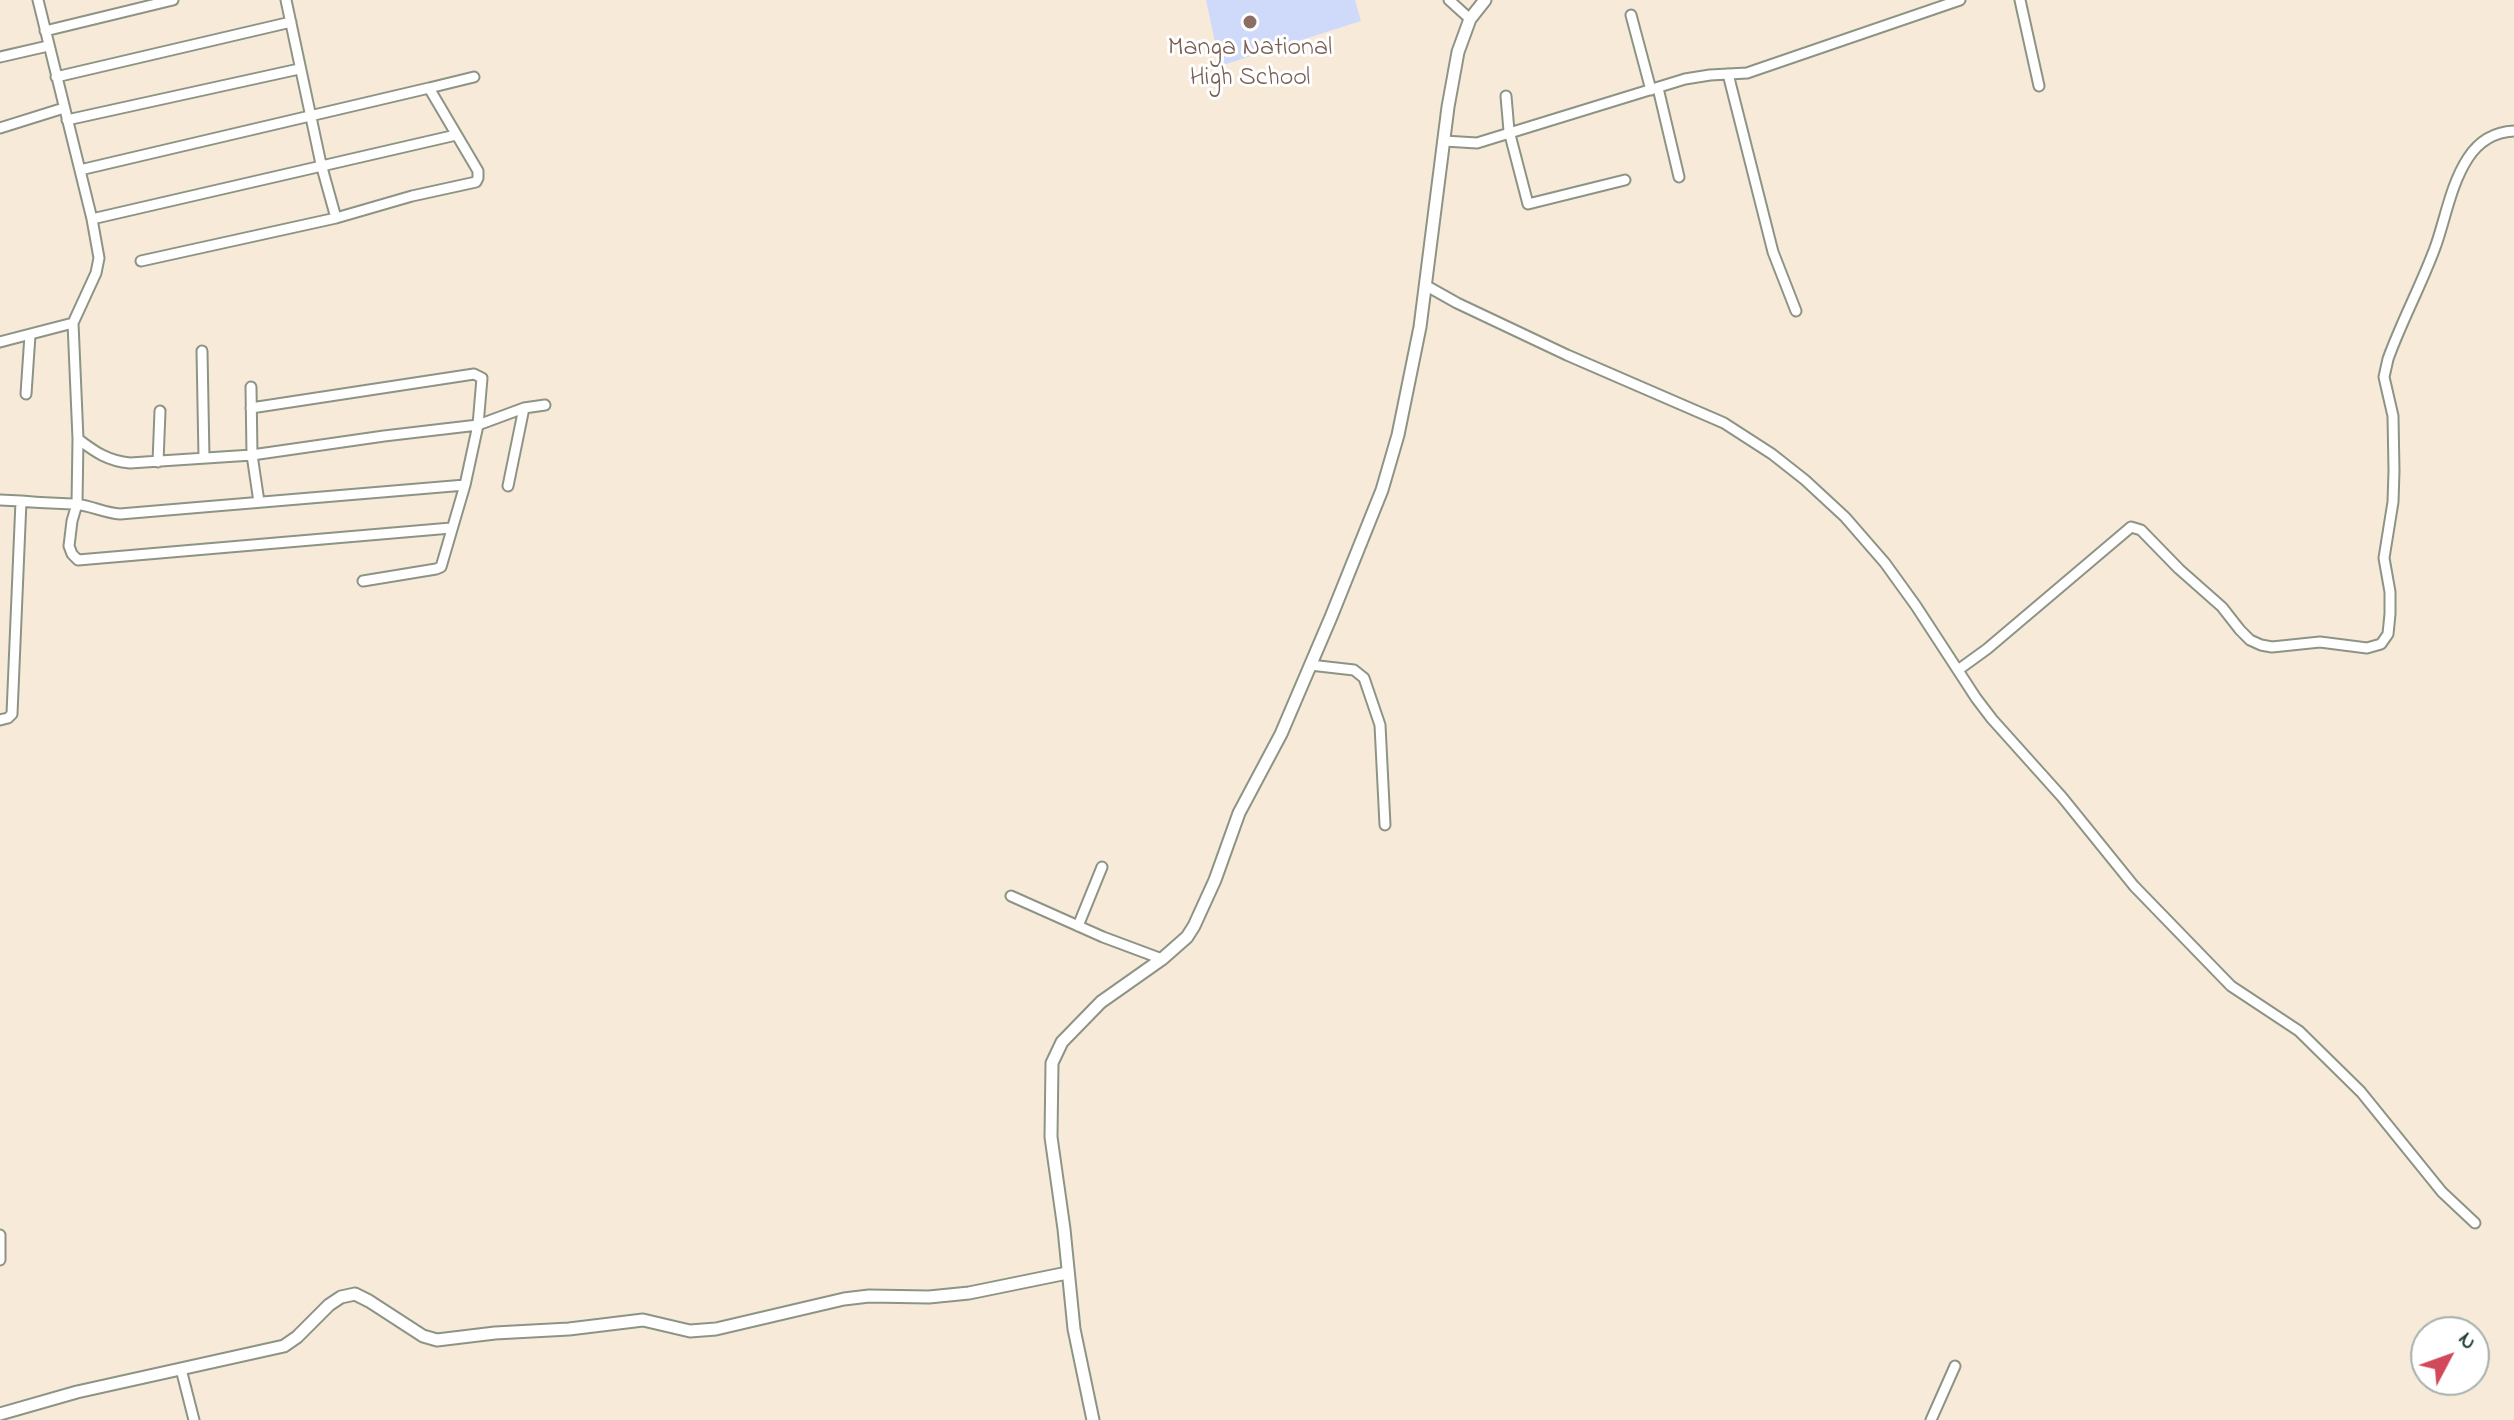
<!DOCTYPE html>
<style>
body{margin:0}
#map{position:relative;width:2514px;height:1420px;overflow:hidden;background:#f8ead8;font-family:"Indie Flower",sans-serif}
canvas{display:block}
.north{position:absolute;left:2410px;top:1316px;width:80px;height:80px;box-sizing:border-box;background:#fff;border:2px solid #a5b1ae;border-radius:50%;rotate:49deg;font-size:22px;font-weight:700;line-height:32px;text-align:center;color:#1f3d34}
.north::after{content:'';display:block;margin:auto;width:28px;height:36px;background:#d1495b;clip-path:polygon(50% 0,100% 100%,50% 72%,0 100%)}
</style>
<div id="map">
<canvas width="2514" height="1420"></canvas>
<div class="north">N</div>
</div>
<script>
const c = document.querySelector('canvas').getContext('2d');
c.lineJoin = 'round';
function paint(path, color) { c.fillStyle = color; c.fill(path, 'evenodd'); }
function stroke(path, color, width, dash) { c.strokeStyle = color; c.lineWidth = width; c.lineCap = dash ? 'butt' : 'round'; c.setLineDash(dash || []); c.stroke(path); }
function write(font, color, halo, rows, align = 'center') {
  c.font = font + ' "Indie Flower",sans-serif'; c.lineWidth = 6; c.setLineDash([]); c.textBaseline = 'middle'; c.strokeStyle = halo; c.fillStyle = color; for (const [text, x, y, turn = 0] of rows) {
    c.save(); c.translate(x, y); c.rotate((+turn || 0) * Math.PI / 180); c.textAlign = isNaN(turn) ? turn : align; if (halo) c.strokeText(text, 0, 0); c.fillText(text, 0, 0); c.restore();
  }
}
const built = new Path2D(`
 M 1206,0 L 1355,0 L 1361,21 L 1220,66 Z`);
const minor = new Path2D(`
 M 38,0 L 92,219 L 99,258 L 96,273 L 73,323 L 78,439 C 95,452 108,461 130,463 L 252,455 L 384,436 L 478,425 L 524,408 L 545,405
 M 286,0 L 321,164 L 336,218
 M 1449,0 L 1470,19
 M 2020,0 L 2039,86
 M 1631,15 L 1651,90
 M 45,31 L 173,0
 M 0,57 L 48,46
 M 1728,74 L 1773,252 L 1796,311
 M 56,77 L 291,22
 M 1658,88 L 1679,177
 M 1506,96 L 1509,131 L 1528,204 L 1625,180
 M 67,120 L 299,69
 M 0,128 L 64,108
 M 1444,141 L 1477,143 L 1685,79 L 1710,75 L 1747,73 L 1960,0
 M 80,170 L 429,88
 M 92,219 L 456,135
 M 141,261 L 336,218 L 412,196 L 476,182 L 478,178 L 478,171 L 429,88 L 474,77
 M 1425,285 L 1457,303 L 1567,355 L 1724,423 L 1772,454 L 1805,480 L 1845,517 L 1885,563 L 1916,606 L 1976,698 L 1992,719 L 2062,797 L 2134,886 L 2231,986 L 2299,1031 L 2361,1092 L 2442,1192 L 2475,1223
 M 0,342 L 73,323
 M 202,351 L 204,458
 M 251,387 L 252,455 L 259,502
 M 26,394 L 30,335
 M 251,408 L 474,374 L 482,378 L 478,425 L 465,485 L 441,567 L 436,569 L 363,581
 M 78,439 L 77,504 L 72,521 L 69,546 L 72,554 L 78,560 L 451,528
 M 158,462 L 160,411
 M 508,486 L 524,408
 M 0,500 L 21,501 L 12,714 L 8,718 L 0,720
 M 21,501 C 39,503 57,503 74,504 C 90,505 104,513 120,514 L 465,485
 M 1310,665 L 1354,670 L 1364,678 L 1380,725 L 1385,825
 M 1958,670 L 1987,649 L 2131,527 L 2141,530 L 2179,569 L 2222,607 L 2240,630 L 2250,640 L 2261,645 L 2272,647 L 2320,642 L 2367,648 L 2381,644 L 2388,634 L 2390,614 L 2390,592 L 2384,558 L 2393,502 L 2394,471 L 2393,416 L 2384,377 L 2388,359 C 2402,320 2422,284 2436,245 C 2446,216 2451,184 2468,158 C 2479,141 2494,132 2514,131
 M 1011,896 L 1103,937 L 1162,959
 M 1078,926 L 1102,867
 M 0,1235 L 0,1260
 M 181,1369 L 194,1420
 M 1931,1420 L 1955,1366`);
const tertiary = new Path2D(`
 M 0,1414 L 77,1392 L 284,1346 L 297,1337 L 329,1305 L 341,1297 L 355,1294 L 369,1301 L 423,1336 L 437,1340 L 495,1333 L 569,1329 L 643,1320 L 690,1331 L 716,1329 L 844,1299 L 869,1296 L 929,1297 L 969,1293 L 1067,1273
 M 1093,1420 L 1074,1329 L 1064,1229 L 1051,1137 L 1052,1063 L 1062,1042 L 1101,1002 L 1162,959 L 1187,937 L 1194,926 L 1215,880 L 1239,813 L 1281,734 L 1331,617 L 1382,490 L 1398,435 L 1420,327 L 1448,107 L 1458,52 L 1470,19 L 1485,0`);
const markers = [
 [1250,22,8,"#8d6e63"]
];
const educationNames = [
 ["Manga National",1250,50],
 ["High School",1250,80]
];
paint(built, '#cfdafa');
stroke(minor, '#8c9486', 13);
stroke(tertiary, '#8c9486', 15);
stroke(minor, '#fff', 9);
stroke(tertiary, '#fff', 11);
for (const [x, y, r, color] of markers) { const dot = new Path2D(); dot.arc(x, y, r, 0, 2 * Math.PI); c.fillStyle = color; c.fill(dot); stroke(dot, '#fff', 3); }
write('26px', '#785e54', '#fff', educationNames);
</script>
